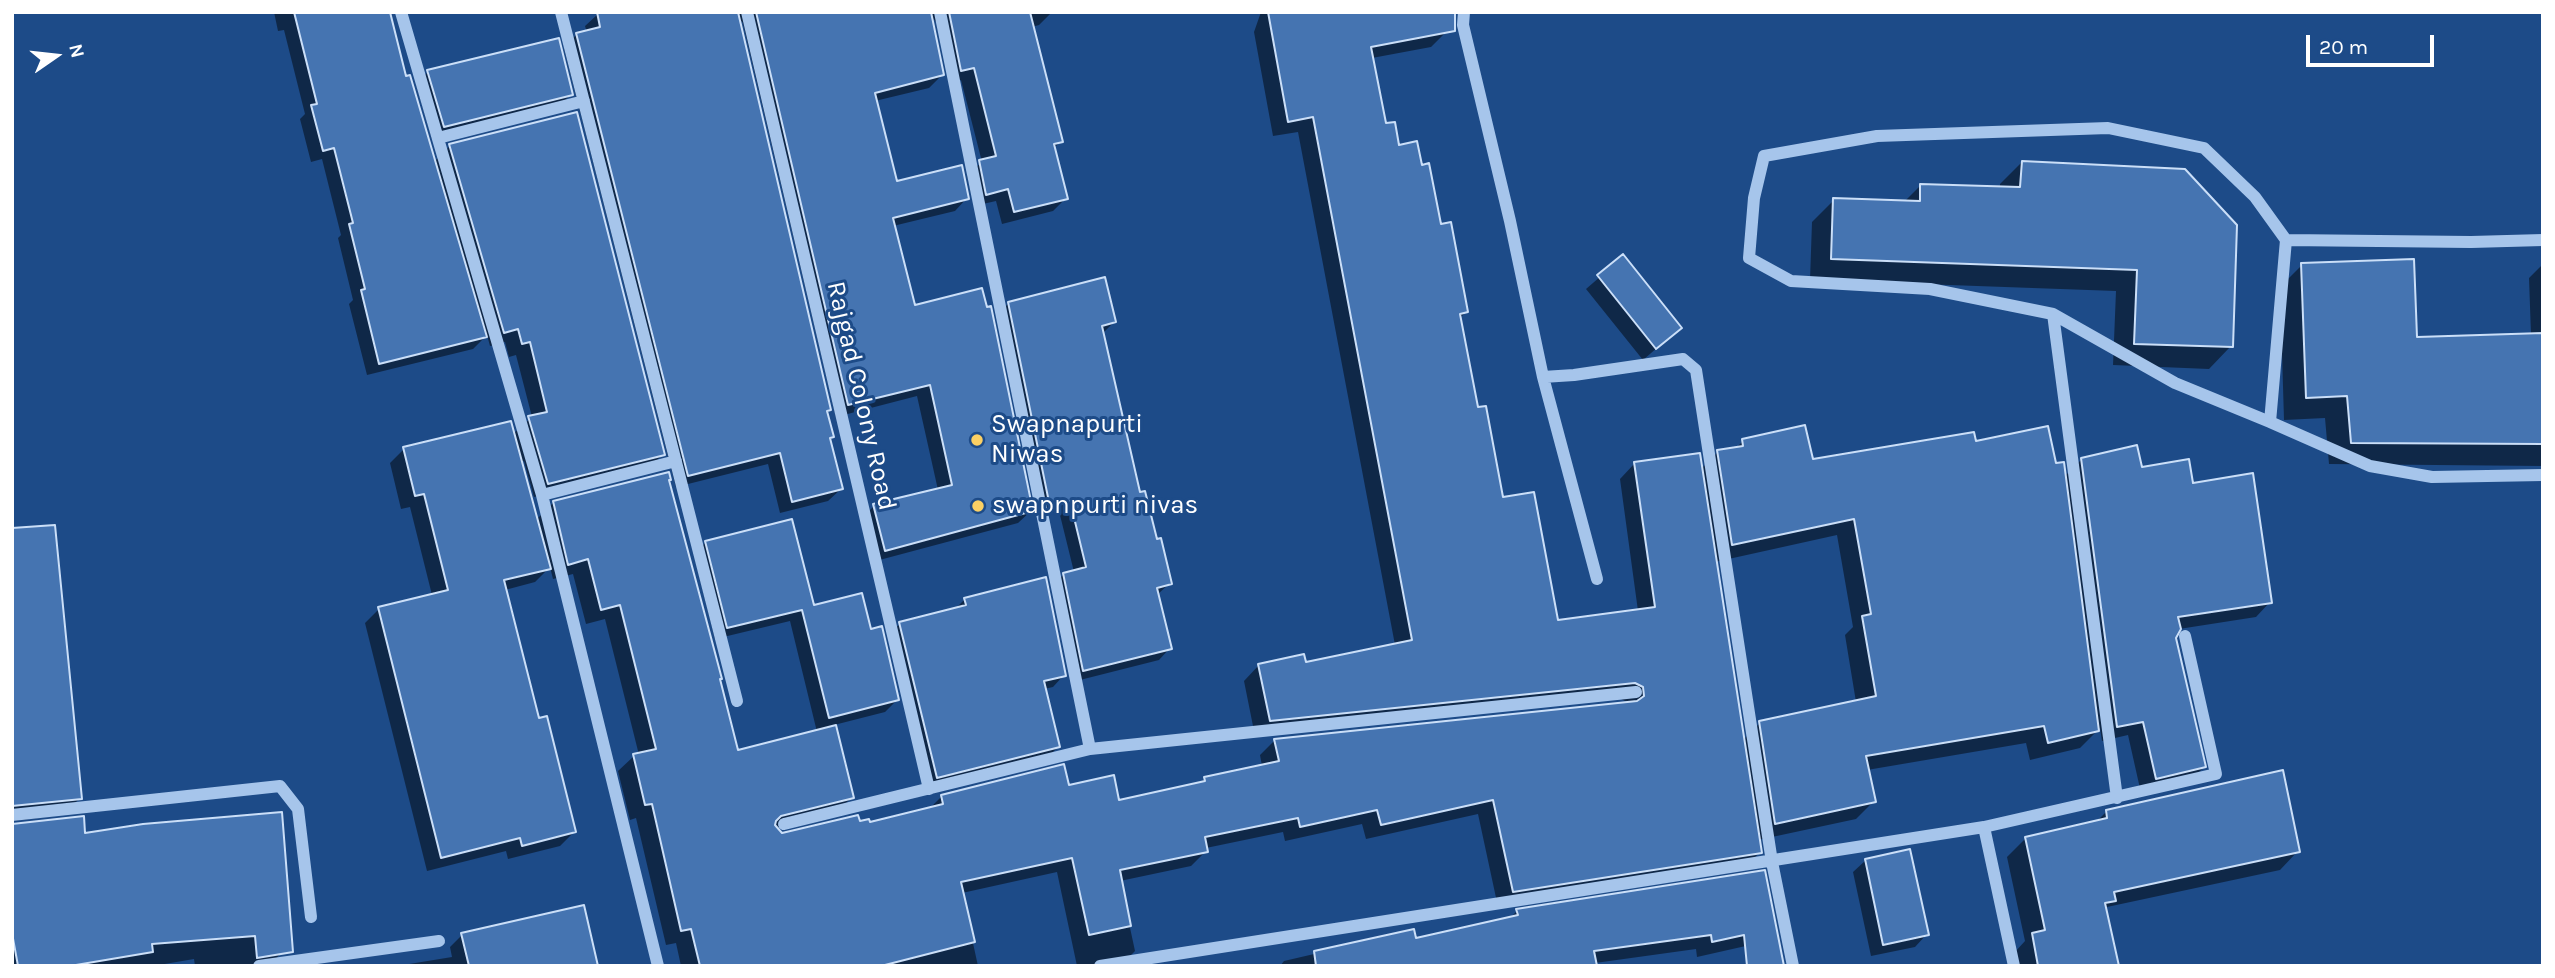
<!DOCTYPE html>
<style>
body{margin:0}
#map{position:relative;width:2555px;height:978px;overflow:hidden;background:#1d4b88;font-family:Karla,sans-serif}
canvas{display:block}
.frame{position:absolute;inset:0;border:14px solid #fff;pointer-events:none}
.north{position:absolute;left:21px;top:21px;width:70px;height:70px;-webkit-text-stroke:5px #1d4b88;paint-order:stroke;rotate:76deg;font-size:19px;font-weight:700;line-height:28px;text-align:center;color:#fff}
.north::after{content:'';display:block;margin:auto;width:24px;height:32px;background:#fff;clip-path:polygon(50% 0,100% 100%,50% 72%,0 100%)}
.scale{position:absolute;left:2306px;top:35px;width:128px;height:32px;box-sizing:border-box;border:4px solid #fff;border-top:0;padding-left:9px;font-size:21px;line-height:24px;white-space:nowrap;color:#fff;-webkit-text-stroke:5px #1d4b88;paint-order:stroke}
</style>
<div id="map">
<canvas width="2555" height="978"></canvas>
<div class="frame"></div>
<div class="north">N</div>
<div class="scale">20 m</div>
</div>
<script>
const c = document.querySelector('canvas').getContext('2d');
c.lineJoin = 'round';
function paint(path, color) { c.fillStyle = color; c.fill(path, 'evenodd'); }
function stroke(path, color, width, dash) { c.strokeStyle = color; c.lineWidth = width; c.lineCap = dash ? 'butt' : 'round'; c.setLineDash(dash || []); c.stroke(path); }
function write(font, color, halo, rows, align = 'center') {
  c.font = font + ' Karla,sans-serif'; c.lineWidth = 6; c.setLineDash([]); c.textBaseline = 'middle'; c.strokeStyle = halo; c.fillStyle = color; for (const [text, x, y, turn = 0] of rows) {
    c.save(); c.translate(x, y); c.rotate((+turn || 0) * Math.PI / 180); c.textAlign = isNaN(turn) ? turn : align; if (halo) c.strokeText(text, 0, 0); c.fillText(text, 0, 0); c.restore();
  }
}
const shadow = new Path2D(`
 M 274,12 L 388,12 L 405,78 L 434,162 L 450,146 L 663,454 L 649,468 L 534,497 L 524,461 L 520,462 L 536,520 L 553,503 L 668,481 L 736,752 L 817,732 L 790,621 L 715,639 L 694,555 L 706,542 L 812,607 L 869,631 L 897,700 L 885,712 L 834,725 L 852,797 L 836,813 L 775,828 L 782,834 L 858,823 L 869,824 L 929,809 L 942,796 L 1068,787 L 1118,802 L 1199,784 L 1205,779 L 1262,766 L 1260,755 L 1275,740 L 1627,702 L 1619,698 L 1255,736 L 1244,681 L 1259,665 L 1305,664 L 1395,645 L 1298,132 L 1273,136 L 1254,32 L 1261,12 L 1442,12 L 1446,32 L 1431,47 L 1372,58 L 1385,125 L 1398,147 L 1421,167 L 1466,312 L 1460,318 L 1476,409 L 1502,499 L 1557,622 L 1638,611 L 1620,479 L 1635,463 L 1701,469 L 1718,452 L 1734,450 L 1743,441 L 1812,461 L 1975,443 L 2054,465 L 2064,477 L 2082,459 L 2140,468 L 2191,485 L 2270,602 L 2256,617 L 2179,629 L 2175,638 L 2204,767 L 2189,782 L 2141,793 L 2128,735 L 2102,741 L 2100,728 L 2080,748 L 2030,760 L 2026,743 L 1867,770 L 1874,801 L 1856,819 L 1758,840 L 1760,852 L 1745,868 L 1498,907 L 1478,814 L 1366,839 L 1362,824 L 1285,841 L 1283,832 L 1206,848 L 1206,851 L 1191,866 L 1120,881 L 1135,951 L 1120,966 L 1077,966 L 1057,872 L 962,893 L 978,966 L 681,966 L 676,943 L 666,945 L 636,818 L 630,820 L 618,771 L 634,756 L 639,755 L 605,619 L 586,624 L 573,574 L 553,579 L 550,567 L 535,582 L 505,590 L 537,720 L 574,832 L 560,846 L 508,859 L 506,851 L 427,871 L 365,623 L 379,609 L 432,595 L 410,507 L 401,509 L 390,463 L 404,449 L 513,434 L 532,417 L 516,355 L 509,357 L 505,342 L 490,346 L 487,335 L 473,349 L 367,375 L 349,304 L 353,300 L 338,238 L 341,235 L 322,159 L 311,162 L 300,119 L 305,114 L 284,30 L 278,31 ZM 1837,535 L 1853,627 L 1845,635 L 1856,702 L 1760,723 L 1743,740 L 1715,562 Z
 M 604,12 L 1052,12 L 1039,25 L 1032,27 L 1061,141 L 1054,148 L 1066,198 L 1053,211 L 1002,224 L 996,201 L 974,206 L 967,175 L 982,162 L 961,80 L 949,83 L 937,23 L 930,15 L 942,75 L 929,88 L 875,101 L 896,183 L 967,198 L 955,211 L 893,226 L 914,307 L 1031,511 L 1018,523 L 872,562 L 861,519 L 874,506 L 938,490 L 917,396 L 836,417 L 743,23 L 737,16 L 829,409 L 826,412 L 832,437 L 829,440 L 841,489 L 828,501 L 780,513 L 768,464 L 676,487 L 564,48 L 576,35 L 587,33 L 585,26 L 598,14 Z
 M 428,72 L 571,94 L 559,106 L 432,139 L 416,84 Z
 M 2022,162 L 2231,346 L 2209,369 L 2113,365 L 2116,291 L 1810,280 L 1812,222 L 1834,200 L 1904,202 L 1921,185 L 2000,188 L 2000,184 Z
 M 1623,257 L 1680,328 L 1643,360 L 1586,289 Z
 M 2543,264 L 2543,466 L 2329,464 L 2325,418 L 2284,420 L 2280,287 L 2302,265 L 2415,338 L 2531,335 L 2529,278 Z
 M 1009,303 L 1114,322 L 1102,334 L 1139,494 L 1170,583 L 1157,595 L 1170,648 L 1159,660 L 1072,682 L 1053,586 L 1064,574 L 1074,572 L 1059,511 L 1038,517 L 997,315 Z
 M 12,530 L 80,798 L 63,815 L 12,821 Z
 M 965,599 L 1064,675 L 1053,687 L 1044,689 L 1058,747 L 1047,758 L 925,788 L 888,635 L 900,624 L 954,610 Z
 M 2281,772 L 2298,851 L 2280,870 L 2107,907 L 2105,909 L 2117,966 L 2017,966 L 2014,953 L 2025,941 L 2007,857 L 2026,838 L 2095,823 L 2107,811 Z
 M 12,825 L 84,835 L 144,826 L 281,953 L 269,966 L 195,966 L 194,959 L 153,966 L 12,966 Z
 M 1866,860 L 1927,934 L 1915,947 L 1871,956 L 1853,872 Z
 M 1763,872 L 1759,943 L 1697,957 L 1696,949 L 1595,963 L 1595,966 L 1280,966 L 1284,961 L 1413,931 L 1414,940 L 1509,919 L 1517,911 Z
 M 462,935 L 596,966 L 397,966 L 452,957 L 450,947 Z`);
const building = new Path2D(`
 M 294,12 L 390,12 L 406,76 L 410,75 L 487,337 L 379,364 L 361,290 L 365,289 L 349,224 L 353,223 L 334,148 L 323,151 L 311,105 L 317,104 Z
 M 597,12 L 738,12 L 831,410 L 827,411 L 834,437 L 830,438 L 843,489 L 792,502 L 780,453 L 688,476 L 576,33 L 600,27 Z
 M 756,12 L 931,12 L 944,75 L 875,93 L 897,181 L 962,165 L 969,199 L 893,218 L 915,305 L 982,288 L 987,307 L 991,306 L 1033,511 L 885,551 L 873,504 L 952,485 L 930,385 L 848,405 Z
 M 949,12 L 1030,12 L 1063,142 L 1054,144 L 1068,199 L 1014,212 L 1008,189 L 986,195 L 979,160 L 996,156 L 974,68 L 961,71 Z
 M 1268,12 L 1455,12 L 1455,31 L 1371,47 L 1386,123 L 1395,122 L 1399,145 L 1417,141 L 1422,165 L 1429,163 L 1441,224 L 1451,222 L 1468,312 L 1460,314 L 1478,407 L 1486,406 L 1503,497 L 1534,492 L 1558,620 L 1655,607 L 1634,462 L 1700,453 L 1762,853 L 1513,892 L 1493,800 L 1381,825 L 1377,810 L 1300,827 L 1298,818 L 1205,837 L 1208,852 L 1120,870 L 1131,926 L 1089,935 L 1072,858 L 961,882 L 975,942 L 881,966 L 700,966 L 691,929 L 681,931 L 652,804 L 645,805 L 633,754 L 656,749 L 620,605 L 601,610 L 588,559 L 568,565 L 553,501 L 669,472 L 671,480 L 669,480 L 722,679 L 720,679 L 738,750 L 836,725 L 854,798 L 781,816 L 776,821 L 775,825 L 782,833 L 858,815 L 860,821 L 869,819 L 870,822 L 943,804 L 941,795 L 1064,764 L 1069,785 L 1114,775 L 1119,800 L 1205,781 L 1204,777 L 1279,761 L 1274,739 L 1637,701 L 1644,696 L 1643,687 L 1635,683 L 1270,721 L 1258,664 L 1304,654 L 1306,662 L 1412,640 L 1313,117 L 1288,122 Z
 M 559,38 L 573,95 L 444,127 L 427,70 Z
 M 577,112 L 665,455 L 548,484 L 528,416 L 547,412 L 530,342 L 522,344 L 518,329 L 504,333 L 449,144 Z
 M 2022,161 L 2185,169 L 2237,225 L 2233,347 L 2134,344 L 2137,270 L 1831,259 L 1833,198 L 1920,201 L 1920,184 L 2020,187 Z
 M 1623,254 L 1682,328 L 1656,349 L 1597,275 Z
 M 2414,259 L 2417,337 L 2543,333 L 2543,444 L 2351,443 L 2347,396 L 2306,398 L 2301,263 Z
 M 1105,277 L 1116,322 L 1102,326 L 1140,492 L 1145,491 L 1157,539 L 1161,538 L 1172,584 L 1157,588 L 1172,649 L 1083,671 L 1063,573 L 1086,567 L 1070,501 L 1050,507 L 1008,302 Z
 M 511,421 L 551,569 L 504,580 L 539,718 L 547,716 L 576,832 L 522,846 L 520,838 L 441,858 L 378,607 L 448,590 L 424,494 L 415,496 L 403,447 Z
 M 1805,425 L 1813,459 L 1974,432 L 1976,441 L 2048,426 L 2056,463 L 2064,462 L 2099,731 L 2048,743 L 2044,726 L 1866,756 L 1876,802 L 1775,824 L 1759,721 L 1876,696 L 1862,616 L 1871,614 L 1854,519 L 1732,545 L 1717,450 L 1743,446 L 1742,439 Z
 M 2137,445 L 2142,467 L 2189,459 L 2193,483 L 2253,473 L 2272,603 L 2178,617 L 2181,629 L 2176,638 L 2206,767 L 2156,779 L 2143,722 L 2117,727 L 2081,458 Z
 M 792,519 L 814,605 L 862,593 L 871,629 L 882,626 L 899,700 L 829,718 L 802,610 L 727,628 L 705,541 Z
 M 55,525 L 82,799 L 12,806 L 12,528 Z
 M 1046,577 L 1066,676 L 1044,681 L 1060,747 L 937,778 L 899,622 L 966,605 L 964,598 Z
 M 2283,770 L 2300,852 L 2114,892 L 2116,901 L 2105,903 L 2119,966 L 2038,966 L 2032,933 L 2045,930 L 2025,837 L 2107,818 L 2106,810 Z
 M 282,812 L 293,952 L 257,958 L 255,936 L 152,944 L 153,952 L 70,966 L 18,966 L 12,933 L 12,824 L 84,816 L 85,833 L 143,824 Z
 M 1910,849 L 1929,935 L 1883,945 L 1865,859 Z
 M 1765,870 L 1784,966 L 1747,966 L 1744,935 L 1712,942 L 1711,935 L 1594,951 L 1597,966 L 1316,966 L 1314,951 L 1414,929 L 1416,938 L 1518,915 L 1516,909 Z
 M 584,905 L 598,966 L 469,966 L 461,933 Z`);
const minor = new Path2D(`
 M 401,12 L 542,495 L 658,966
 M 561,12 L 737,701
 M 747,12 L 929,789
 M 940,12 L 1090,749 L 1636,692
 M 1464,12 L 1463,25 L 1510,221 L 1543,377 L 1574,375 L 1683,359 L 1696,370 L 1772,862 L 1793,966
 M 438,138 L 584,101
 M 2286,240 L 2471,242 L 2543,240
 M 2053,314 L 2175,383 L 2270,422 L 2286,240 L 2255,197 L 2204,148 L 2108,128 L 1877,136 L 1764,156 L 1754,198 L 1749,258 L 1791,281 L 1930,289 L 2053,314 L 2117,798
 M 1543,377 L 1597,579
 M 2270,422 L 2370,466 L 2432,477 L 2543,475
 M 542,495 L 676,461
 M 12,815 L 280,786 L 298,809 L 311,917
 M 784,824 L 1090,749
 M 1984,827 L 2014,966
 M 259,966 L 439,941
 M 1100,966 L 1984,827 L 2216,774 L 2185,636`);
const markers = [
 [977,440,7,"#fbd064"],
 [978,506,7,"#fbd064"]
];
const streetNames = [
 ["Rajgad Colony Road",861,396,77]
];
const poiNames = [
 ["Swapnapurti",991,425],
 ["Niwas",991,455],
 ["swapnpurti nivas",992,506]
];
paint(shadow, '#0007');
paint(building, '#4574b1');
stroke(building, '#cbdff8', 2);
stroke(minor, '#a6c5eb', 12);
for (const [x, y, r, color] of markers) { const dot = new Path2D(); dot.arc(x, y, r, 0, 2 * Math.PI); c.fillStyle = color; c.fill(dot); stroke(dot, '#1d4b88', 2.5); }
write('26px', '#fff', '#1d4b88', streetNames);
write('26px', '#fff', '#1d4b88', poiNames, 'left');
</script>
